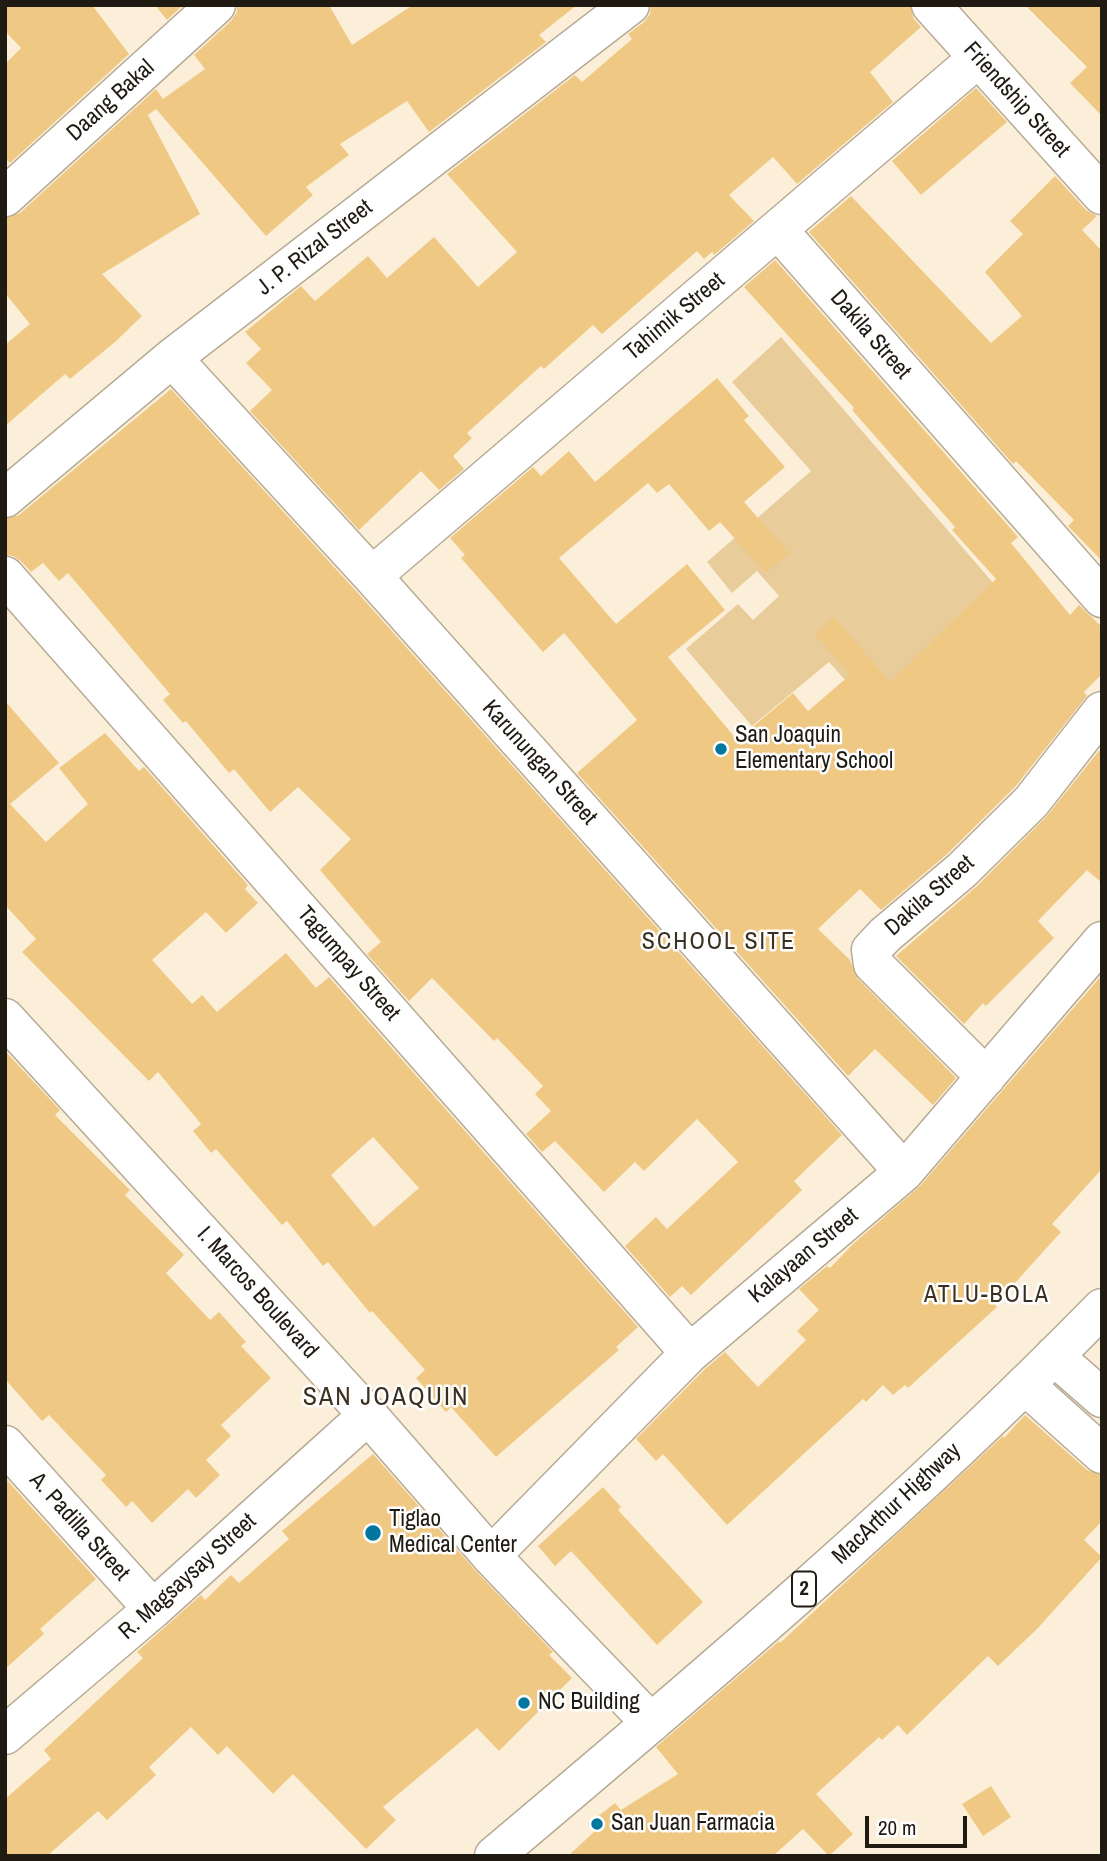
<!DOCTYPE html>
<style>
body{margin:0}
#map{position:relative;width:1107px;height:1861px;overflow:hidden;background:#fcefd9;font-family:"Archivo Narrow",sans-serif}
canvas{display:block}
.frame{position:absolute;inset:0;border:7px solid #1f1b13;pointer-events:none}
.scale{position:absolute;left:865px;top:1816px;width:102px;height:32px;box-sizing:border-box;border:4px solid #1f1b13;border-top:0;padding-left:9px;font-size:21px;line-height:24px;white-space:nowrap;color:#1f1b13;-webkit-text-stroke:5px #fefefe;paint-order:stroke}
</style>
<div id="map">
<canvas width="1107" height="1861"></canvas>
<div class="frame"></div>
<div class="scale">20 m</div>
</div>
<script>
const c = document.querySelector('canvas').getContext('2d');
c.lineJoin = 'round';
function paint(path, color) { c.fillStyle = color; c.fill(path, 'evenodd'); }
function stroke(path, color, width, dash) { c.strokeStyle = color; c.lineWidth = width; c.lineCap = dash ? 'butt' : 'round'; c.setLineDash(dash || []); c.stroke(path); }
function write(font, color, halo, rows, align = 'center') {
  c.font = font + ' "Archivo Narrow",sans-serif'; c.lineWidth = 5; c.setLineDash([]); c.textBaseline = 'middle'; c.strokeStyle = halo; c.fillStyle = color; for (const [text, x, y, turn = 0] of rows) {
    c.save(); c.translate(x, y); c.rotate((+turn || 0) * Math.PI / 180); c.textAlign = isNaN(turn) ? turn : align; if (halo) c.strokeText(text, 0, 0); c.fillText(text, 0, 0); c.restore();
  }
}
const green = new Path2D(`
 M 781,337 L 1007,599 L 880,719 L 829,662 L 752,726 L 686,649 L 738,604 L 753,620 L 779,596 L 757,571 L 732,593 L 707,562 L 811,471 L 732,382 Z`);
const building = new Path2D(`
 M 5,5 L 92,5 L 129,54 L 10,163 L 5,158 L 5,64 L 21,48 L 5,31 Z
 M 155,5 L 183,5 L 167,20 Z
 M 237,5 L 329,5 L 352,45 L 413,5 L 577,5 L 539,35 L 546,42 L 429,132 L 407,101 L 340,144 L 349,155 L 306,187 L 313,195 L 266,236 L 156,109 L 148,115 L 200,214 L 102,274 L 142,316 L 115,342 L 70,379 L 65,374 L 5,426 L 5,345 L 30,324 L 5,293 L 5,218 L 20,213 L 156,89 L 163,99 L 205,69 L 194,55 L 231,21 L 237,12 Z
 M 651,5 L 910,5 L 914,19 L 921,27 L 870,72 L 893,102 L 797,184 L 773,157 L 729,195 L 754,221 L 714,255 L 712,252 L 704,259 L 697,251 L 602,334 L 593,325 L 544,369 L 541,366 L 467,433 L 472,438 L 453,456 L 464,469 L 439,490 L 421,471 L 359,530 L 250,411 L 272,390 L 246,363 L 261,349 L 245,332 L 301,286 L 315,301 L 368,256 L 387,278 L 434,237 L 478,287 L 517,252 L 447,174 L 575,75 L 582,82 L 632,39 L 628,34 L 644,22 L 650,14 Z
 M 1025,5 L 1102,5 L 1102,116 L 1070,83 L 1087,67 Z
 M 976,88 L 1007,122 L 921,195 L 892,161 Z
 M 1055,176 L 1086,210 L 1097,216 L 1082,230 L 1102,251 L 1102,561 L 1068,526 L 1074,520 L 1016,461 L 1013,464 L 809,232 L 851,196 L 991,343 L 1022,316 L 985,272 L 1023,234 L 1010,221 Z
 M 775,260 L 1018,537 L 1011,543 L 1070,615 L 1079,605 L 1102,627 L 1102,674 L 1084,692 L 1087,696 L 1015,787 L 946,855 L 881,910 L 860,889 L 818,929 L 850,960 L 858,979 L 956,1078 L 933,1105 L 875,1049 L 848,1076 L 577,773 L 637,720 L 564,633 L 543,652 L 461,558 L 465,555 L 450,538 L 533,467 L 541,476 L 569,451 L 595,482 L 717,378 L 749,416 L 744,420 L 785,467 L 744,502 L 789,553 L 766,573 L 720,522 L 709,531 L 669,484 L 657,493 L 648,483 L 559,558 L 616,624 L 687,564 L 725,610 L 668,657 L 737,740 L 793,693 L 808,711 L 850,675 L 815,634 L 834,617 L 890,682 L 996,579 L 952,530 L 955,527 L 852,410 L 854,408 L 744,287 Z
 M 171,389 L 356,591 L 842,1135 L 794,1181 L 802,1190 L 691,1295 L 682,1286 L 670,1297 L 625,1246 L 656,1217 L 667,1229 L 738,1162 L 697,1119 L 644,1171 L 635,1162 L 604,1192 L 555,1141 L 542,1152 L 526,1134 L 551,1111 L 535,1094 L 543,1086 L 497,1038 L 494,1041 L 432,978 L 409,1001 L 367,954 L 381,942 L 320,870 L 351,839 L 298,787 L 270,812 L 234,769 L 229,773 L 186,721 L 183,723 L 163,700 L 170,694 L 68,573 L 59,581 L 43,563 L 31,572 L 21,561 L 13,556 L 5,555 L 5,519 L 19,515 Z
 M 5,701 L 59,763 L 10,804 L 46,842 L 88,804 L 59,768 L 105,733 L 139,771 L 144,767 L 248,885 L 245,889 L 258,903 L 226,933 L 206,912 L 152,960 L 192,1004 L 202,995 L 217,1012 L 286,953 L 316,988 L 329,977 L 638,1327 L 616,1347 L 619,1350 L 496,1457 L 451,1407 L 446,1412 L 416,1378 L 425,1370 L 372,1311 L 370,1313 L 328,1262 L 323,1266 L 287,1221 L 282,1225 L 216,1149 L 211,1153 L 193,1131 L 201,1124 L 158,1072 L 149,1081 L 22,952 L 36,939 L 5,905 ZM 373,1137 L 419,1188 L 374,1227 L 331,1175 Z
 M 1102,747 L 1102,883 L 1087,870 L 1038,921 L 1054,938 L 986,1006 L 983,1003 L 964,1024 L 896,956 L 976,887 L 1046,817 Z
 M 1102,975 L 1102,1169 L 1052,1224 L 1061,1232 L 995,1305 L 997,1307 L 908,1388 L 905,1385 L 893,1395 L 883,1385 L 866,1402 L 863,1399 L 727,1525 L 663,1454 L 656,1461 L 636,1439 L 705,1369 L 725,1352 L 758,1387 L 806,1340 L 797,1331 L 819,1310 L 799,1289 L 827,1266 L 830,1268 L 853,1244 L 920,1186 Z
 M 5,1051 L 60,1110 L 55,1115 L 130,1190 L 125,1195 L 184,1255 L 166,1273 L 210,1320 L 219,1312 L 246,1342 L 241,1346 L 271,1378 L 221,1425 L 231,1436 L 206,1460 L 220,1475 L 196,1498 L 188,1489 L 152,1523 L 132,1501 L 126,1507 L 101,1480 L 106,1475 L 49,1415 L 42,1421 L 5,1379 Z
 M 1025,1415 L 1087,1470 L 1102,1475 L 1102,1521 L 1084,1540 L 1102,1557 L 1037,1629 L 998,1666 L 988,1656 L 907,1735 L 898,1725 L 882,1740 L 879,1737 L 816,1794 L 853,1834 L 829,1856 L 803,1829 L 773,1856 L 568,1856 L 594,1832 L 588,1824 L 615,1803 L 621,1810 L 678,1774 L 656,1747 L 779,1641 L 780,1643 L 1003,1436 L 1004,1438 Z
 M 373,1454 L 475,1570 L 553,1652 L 549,1655 L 572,1678 L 499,1751 L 477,1728 L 383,1807 L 396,1820 L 366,1849 L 293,1774 L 273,1794 L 227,1746 L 218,1755 L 191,1727 L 149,1767 L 156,1775 L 107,1820 L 98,1811 L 47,1856 L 5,1856 L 5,1799 L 51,1759 L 44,1750 L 143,1658 L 137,1652 L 147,1643 L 201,1595 L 205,1600 L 231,1575 L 239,1583 L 289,1539 L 282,1531 Z
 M 5,1478 L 96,1579 L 40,1629 L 44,1634 L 5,1669 Z
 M 603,1487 L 621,1507 L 618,1510 L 703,1602 L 657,1645 L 571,1551 L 555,1566 L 538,1546 Z
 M 991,1786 L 1011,1817 L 983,1836 L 962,1804 Z`);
const minor = new Path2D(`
 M 931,5 L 1102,195
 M 5,197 L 216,5
 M 778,230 L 1102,598
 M 172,358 L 372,576 L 904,1172
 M 5,498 L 172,358 L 630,5
 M 5,576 L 690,1353
 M 372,576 L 978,58
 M 5,1018 L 368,1415 L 491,1556 L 651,1723
 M 986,1077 L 873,964 L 871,950 L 885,935 L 961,871 L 1031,802 L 1102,711
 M 1054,1356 L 1102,1398
 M 5,1445 L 153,1609
 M 491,1556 L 690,1353 L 904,1172 L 1102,941
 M 5,1735 L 153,1609 L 368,1415`);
const major = new Path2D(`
 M 1025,1385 L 1102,1454`);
const highway = new Path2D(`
 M 494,1856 C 703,1680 911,1503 1102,1308`);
const markers = [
 [721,749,7,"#00779f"],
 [373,1533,9,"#00779f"],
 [524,1703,7,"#00779f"],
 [597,1824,7,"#00779f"]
];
const shields = [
 [804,1589,24]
];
const shieldNames = [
 ["2",804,1589]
];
const streetNames = [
 ["Friendship Street",1016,100,48],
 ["Daang Bakal",111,101,-42],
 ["J. P. Rizal Street",315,248,-38],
 ["Tahimik Street",675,317,-40],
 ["Dakila Street",870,335,49],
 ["Karunungan Street",539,763,48],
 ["Dakila Street",930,896,-41],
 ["Tagumpay Street",348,964,49],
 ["Kalayaan Street",804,1256,-40],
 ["I. Marcos Boulevard",257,1293,48],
 ["MacArthur Highway",897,1504,-43],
 ["A. Padilla Street",79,1527,48],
 ["R. Magsaysay Street",188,1577,-42]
];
const poiNames = [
 ["San Joaquin",735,736],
 ["Elementary School",735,762],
 ["Tiglao",389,1520],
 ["Medical Center",389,1546],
 ["NC Building",538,1703],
 ["San Juan Farmacia",611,1824]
];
const neighbourhoodNames = [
 ["SCHOOL SITE",719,943],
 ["ATLU-BOLA",987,1296]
];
const quarterNames = [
 ["SAN JOAQUIN",386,1398]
];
paint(green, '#e8cc9a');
paint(building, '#efc984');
stroke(minor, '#b7ab96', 41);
stroke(major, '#b7ab96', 41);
stroke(highway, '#b7ab96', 41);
stroke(minor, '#fff', 38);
stroke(major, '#fff', 38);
stroke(highway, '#fff', 38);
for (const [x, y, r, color] of markers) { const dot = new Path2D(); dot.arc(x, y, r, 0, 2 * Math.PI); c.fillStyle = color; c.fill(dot); stroke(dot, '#fefefe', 2.5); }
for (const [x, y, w] of shields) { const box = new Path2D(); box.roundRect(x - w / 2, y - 17.5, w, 35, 5); c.fillStyle = '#fefefe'; c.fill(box); stroke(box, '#1f1b13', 2); }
write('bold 21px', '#1f1b13', null, shieldNames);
write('23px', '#1f1b13', '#fefefe', streetNames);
write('23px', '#1f1b13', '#fefefe', poiNames, 'left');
c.letterSpacing = '2px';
write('24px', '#3a301f', '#fefefe', neighbourhoodNames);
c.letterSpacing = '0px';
c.letterSpacing = '2px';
write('26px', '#3a301f', '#fefefe', quarterNames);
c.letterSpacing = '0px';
</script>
